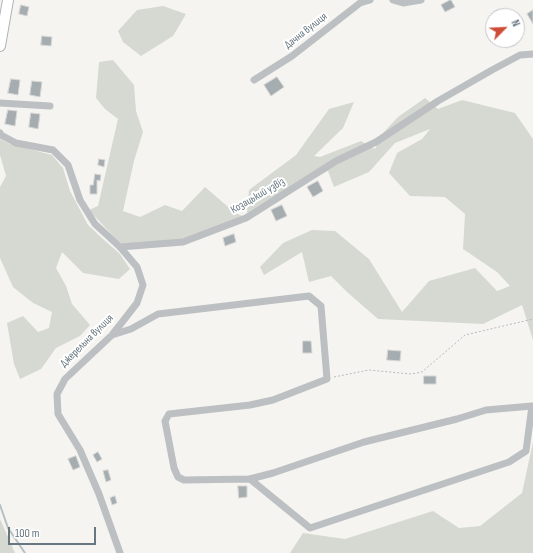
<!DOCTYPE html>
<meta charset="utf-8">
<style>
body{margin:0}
#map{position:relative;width:533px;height:553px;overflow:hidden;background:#f5f4f1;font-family:"Sofia Sans Condensed",sans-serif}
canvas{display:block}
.north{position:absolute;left:485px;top:8px;width:40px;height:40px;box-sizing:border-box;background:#fff;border:1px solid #c2c8cc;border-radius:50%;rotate:66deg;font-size:11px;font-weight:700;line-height:16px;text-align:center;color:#67767f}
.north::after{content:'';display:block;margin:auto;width:14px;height:18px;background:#ce4d38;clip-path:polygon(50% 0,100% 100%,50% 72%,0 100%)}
.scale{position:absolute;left:8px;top:527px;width:88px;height:18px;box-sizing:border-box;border:2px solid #67767f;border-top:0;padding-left:5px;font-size:12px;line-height:14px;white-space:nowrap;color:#67767f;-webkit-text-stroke:3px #fff;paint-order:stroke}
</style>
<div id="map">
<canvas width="533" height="553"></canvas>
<div class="north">N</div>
<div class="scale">100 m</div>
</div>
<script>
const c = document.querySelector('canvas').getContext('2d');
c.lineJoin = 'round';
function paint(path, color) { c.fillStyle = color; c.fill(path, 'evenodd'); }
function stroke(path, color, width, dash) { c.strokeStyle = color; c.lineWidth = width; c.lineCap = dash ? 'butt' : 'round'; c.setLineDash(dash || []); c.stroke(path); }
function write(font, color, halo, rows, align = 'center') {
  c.font = font + ' "Sofia Sans Condensed",sans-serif'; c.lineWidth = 4; c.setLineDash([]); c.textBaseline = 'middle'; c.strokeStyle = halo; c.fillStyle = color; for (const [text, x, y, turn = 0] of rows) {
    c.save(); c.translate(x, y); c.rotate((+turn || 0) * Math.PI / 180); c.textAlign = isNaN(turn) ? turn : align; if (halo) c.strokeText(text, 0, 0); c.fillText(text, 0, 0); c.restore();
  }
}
const green = new Path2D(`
 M 163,6 L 186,14 L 173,36 L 141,56 L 123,42 L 118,31 L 137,10 Z
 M 113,60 L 134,85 L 136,111 L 143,132 L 134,161 L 123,211 L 140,217 L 165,205 L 182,211 L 205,187 L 234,212 L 246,218 L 183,242 L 124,246 L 113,236 L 89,210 L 98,206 L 118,119 L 105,109 L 96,98 L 99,62 Z
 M 425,98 L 438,109 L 462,100 L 515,113 L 533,139 L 533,340 L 522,305 L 483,324 L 378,319 L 347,292 L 331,276 L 309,282 L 302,252 L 264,275 L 260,267 L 283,243 L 312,230 L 335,231 L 369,259 L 402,312 L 429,281 L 475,268 L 497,291 L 510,286 L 497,272 L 463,249 L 465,214 L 445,197 L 410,196 L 389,173 L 397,153 L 422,139 L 430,129 L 395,143 L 369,172 L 334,187 L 328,171 L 284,191 L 247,213 L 249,190 L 296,155 L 329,109 L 354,102 L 343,128 L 314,156 L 320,157 L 361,141 L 375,149 L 383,133 L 398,117 Z
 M 0,139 L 10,144 L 52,155 L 63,168 L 70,191 L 88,225 L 103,239 L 120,254 L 130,269 L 119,279 L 83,273 L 62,252 L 56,268 L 66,286 L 72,304 L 90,325 L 80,336 L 56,348 L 41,369 L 20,379 L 14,364 L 7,323 L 23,316 L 38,332 L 49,328 L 52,312 L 33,303 L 13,287 L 0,258 L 0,187 L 6,176 L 0,155 Z
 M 533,442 L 533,553 L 290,553 L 303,533 L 345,539 L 433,511 L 459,528 L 480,526 L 522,493 Z
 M 0,519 L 15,553 L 0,553 Z`);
const stream = new Path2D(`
 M 0,505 L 8,528 L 25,553`);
const building = new Path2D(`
 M 450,0 L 451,0 L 455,7 L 445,12 L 441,5 Z
 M 21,5 L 29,7 L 27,16 L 19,14 Z
 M 533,10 L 533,24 L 527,14 Z
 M 42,36 L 52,37 L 51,46 L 41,45 Z
 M 277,77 L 284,87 L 271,96 L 264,85 Z
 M 11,79 L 20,80 L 18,95 L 8,93 Z
 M 32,81 L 42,82 L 40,97 L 30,95 Z
 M 8,110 L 17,111 L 15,126 L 5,124 Z
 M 31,113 L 40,114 L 38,129 L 29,127 Z
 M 99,159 L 105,160 L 104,167 L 98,165 Z
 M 95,174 L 101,175 L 100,181 L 97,180 L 97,194 L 90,194 L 90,185 L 93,185 Z
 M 318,181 L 323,191 L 313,197 L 307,187 Z
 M 282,205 L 287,216 L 276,221 L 271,210 Z
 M 234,234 L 236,242 L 225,246 L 223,238 Z
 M 303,341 L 311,341 L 312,353 L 303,353 Z
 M 388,350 L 401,351 L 400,361 L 387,360 Z
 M 424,376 L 436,376 L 436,384 L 424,384 Z
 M 98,452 L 102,459 L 97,462 L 93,455 Z
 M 76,456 L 80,467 L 73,470 L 68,459 Z
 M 108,470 L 111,480 L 106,482 L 103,471 Z
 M 238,486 L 247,486 L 247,497 L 239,498 Z
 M 115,496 L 117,503 L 112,505 L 110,498 Z`);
const path = new Path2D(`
 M 334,377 L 369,370 L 411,374 L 422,372 L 465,335 L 533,319`);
const street = new Path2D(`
 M 393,0 L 403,3 L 421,0
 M 254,80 L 292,56 L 360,3 L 370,0
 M 0,103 L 50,106
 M 0,133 L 1,135 L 16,143 L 53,150 L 68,165 L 80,200 L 95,224 L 120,247 L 137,267 L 143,285 L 137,303 L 123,321 L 112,335 L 65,379 L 57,394 L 58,414 L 80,450 L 99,494 L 120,553
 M 120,247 L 183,242 L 246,218 L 336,161 L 376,142 L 438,101 L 492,70 L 520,55 L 533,54
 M 112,335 L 131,329 L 158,314 L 309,296 L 321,306 L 327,379 L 273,400 L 250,405 L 169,414 L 165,421 L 174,468 L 178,477 L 184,480 L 250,479 L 273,473 L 364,442 L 457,419 L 486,410 L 532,406 L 526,451 L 509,462 L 310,528 L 250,479`);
const secondary = new Path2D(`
 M 0,46 L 8,0`);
const streetNames = [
 ["Дачна вулиця",306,31,-38],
 ["Козацький узвіз",258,196,-30],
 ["Джерельна вулиця",87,341,-45]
];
paint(green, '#d5d9d1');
stroke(stream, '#b5c1c4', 2);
paint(building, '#a6adb1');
stroke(building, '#d6d6d4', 1);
stroke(secondary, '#afb4b7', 12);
stroke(path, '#b6b9bb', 1, [2, 2]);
stroke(street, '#bcc0c3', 7);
stroke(secondary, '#fff', 10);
write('11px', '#67767f', '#fff', streetNames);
</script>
